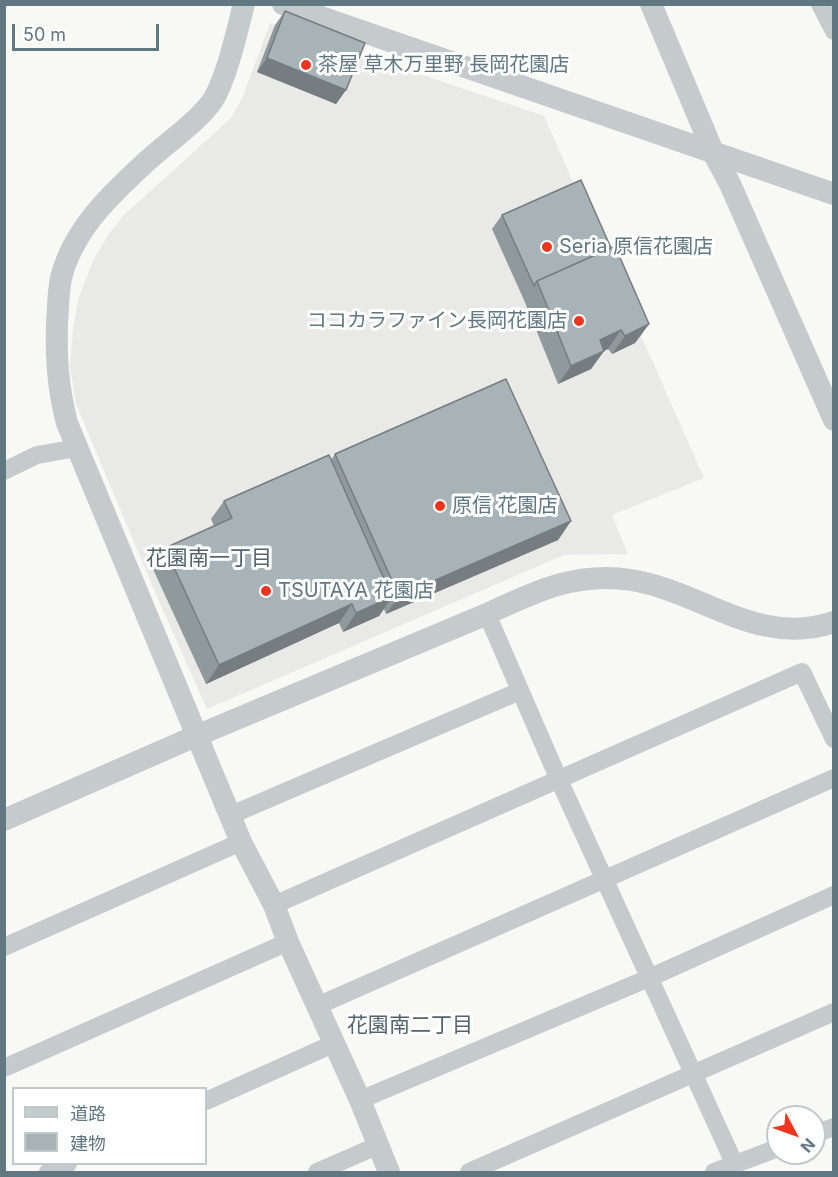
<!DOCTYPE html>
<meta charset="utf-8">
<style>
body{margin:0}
#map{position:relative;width:838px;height:1177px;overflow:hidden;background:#f8f8f5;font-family:Inter,"Noto Sans JP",sans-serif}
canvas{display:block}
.frame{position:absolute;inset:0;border:6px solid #617882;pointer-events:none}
.legend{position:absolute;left:12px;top:1087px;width:195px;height:78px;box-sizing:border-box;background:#fff;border:2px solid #c0c9cd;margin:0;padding:8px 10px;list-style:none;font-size:18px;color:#617882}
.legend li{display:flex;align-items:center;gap:12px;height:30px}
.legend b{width:30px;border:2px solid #c0c9cd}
.north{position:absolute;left:766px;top:1105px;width:60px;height:60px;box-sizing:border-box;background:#fff;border:2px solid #c0c9cd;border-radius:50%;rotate:131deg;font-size:16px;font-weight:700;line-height:24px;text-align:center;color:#617882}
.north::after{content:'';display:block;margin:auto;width:21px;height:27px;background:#f0341d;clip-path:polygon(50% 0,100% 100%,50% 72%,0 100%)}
.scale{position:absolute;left:12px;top:24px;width:147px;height:27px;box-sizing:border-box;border:3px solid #617882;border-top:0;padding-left:8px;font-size:18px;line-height:21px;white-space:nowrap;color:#617882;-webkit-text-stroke:4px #fff;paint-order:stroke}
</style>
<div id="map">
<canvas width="838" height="1177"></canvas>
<div class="frame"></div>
<ul class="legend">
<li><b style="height:8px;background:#c5cacd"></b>道路</li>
<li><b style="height:16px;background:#a7b3b7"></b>建物</li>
</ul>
<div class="north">N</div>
<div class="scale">50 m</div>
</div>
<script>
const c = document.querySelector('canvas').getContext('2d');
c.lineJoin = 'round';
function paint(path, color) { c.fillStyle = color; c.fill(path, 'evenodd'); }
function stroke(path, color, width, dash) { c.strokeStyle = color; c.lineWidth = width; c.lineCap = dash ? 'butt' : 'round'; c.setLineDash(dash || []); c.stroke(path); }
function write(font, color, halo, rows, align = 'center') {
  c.font = font + ' Inter,"Noto Sans JP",sans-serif'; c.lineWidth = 6; c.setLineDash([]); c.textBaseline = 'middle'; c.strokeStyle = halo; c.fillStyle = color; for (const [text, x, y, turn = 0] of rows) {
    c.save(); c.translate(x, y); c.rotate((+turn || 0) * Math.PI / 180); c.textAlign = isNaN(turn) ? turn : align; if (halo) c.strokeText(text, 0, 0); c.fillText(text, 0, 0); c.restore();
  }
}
const built = new Path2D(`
 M 270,23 L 544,116 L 704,478 L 612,515 L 628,554 L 564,555 L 207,709 L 157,597 L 76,404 L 70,367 L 73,328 L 79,297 L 93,261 L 108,235 L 124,215 L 231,118 L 243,96 Z`);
const minor = new Path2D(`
 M 820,4 L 834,31
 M 4,471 L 37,455 L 77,448
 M 487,614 L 559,780 L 735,1165
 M 231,815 L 520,691
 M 274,905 L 802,672 L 834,739
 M 4,947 L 241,842
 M 317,1006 L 834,778
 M 4,1068 L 288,942
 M 360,1100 L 649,978 L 834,895
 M 206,1101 L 333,1044
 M 814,1134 L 834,1127
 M 48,1172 L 68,1164
 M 317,1172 L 379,1145
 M 469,1172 L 834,1012
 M 714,1172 L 778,1148`);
const tertiary = new Path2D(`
 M 244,4 C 237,31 227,77 213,100 C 199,121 165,144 146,162 C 110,195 73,230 61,278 C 58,293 58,309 57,324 C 56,360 58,388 67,423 L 241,842 L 274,905 L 288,942 L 360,1100 L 389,1172
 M 283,4 L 834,194
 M 651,4 L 714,154 L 730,184 L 834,420
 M 4,820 L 196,736 L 487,614 C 534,592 577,571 631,580 C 702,591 758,648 834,622`);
const wall = new Path2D(`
 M 285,11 L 346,90 L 336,104 L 257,72 L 275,25 Z
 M 502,215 L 611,248 L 649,324 L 635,343 L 612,354 L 608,349 L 604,351 L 591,369 L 558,384 L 524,300 L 492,229 Z
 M 335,454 L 571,521 L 558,540 L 386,614 L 384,609 L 379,616 L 343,632 L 339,623 L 206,684 L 152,567 L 165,548 L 214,526 L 211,519 L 224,501 L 331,460 Z`);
const shadedWall = new Path2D(`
 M 267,58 L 346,90 L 336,104 L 257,72 Z
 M 649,324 L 635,343 L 612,354 L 625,336 Z
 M 621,330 L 608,349 L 586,358 L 600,340 Z
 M 604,351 L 591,369 L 558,384 L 571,366 Z
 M 571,521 L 558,540 L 386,614 L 399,596 Z
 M 392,597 L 379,616 L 343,632 L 356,613 Z
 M 352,604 L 339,623 L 206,684 L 219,665 Z`);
const building = new Path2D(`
 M 285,11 L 365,43 L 346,90 L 267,58 Z
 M 581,180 L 611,248 L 537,281 L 534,286 L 502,215 Z
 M 615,246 L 649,324 L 625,336 L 621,330 L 600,340 L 604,351 L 571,366 L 537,281 Z
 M 506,379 L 571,521 L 399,596 L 335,454 Z
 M 329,455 L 392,597 L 356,613 L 352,604 L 219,665 L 165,548 L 232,518 L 224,501 Z`);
const markers = [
 [306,65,6,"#f0341d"],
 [547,247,6,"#f0341d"],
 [579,321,6,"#f0341d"],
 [440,506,6,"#f0341d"],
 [266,591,6,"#f0341d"]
];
const poiNames = [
 ["茶屋 草木万里野 長岡花園店",318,65],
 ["Seria 原信花園店",559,247],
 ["ココカラファイン長岡花園店",567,321,"right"],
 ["原信 花園店",452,506],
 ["TSUTAYA 花園店",278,591]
];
const neighbourhoodNames = [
 ["花園南一丁目",209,559],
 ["花園南二丁目",410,1026]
];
paint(built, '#e9e9e8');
stroke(minor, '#c5cacd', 18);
stroke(tertiary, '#c5cacd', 22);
paint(wall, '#909a9d');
paint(shadedWall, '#757d80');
paint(building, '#a7b3b7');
stroke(building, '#757d80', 1.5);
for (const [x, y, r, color] of markers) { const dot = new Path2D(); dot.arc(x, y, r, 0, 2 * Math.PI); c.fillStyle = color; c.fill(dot); stroke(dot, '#fff', 2); }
write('20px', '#617882', '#fff', poiNames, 'left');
write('21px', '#53646d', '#fff', neighbourhoodNames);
</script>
